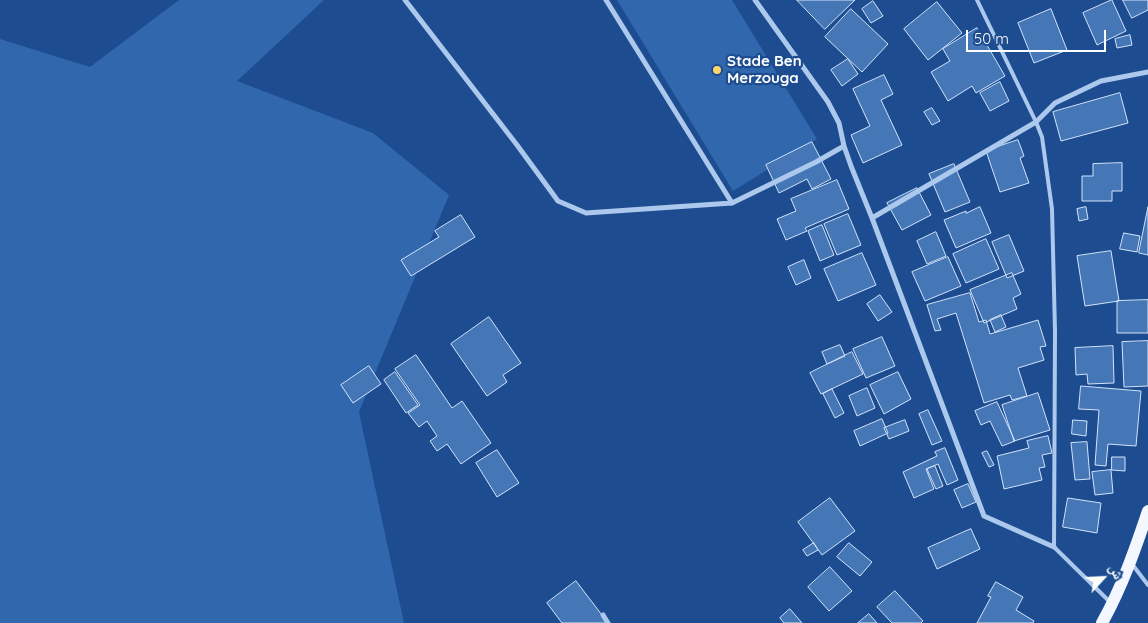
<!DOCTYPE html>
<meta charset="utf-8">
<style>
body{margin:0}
#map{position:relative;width:1148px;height:623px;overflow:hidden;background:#1d4d90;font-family:Quicksand,"Noto Naskh Arabic",sans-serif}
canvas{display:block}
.north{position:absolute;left:1078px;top:553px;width:50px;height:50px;-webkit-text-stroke:4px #1d4d90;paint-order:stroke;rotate:65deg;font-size:14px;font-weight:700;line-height:20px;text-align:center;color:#fff}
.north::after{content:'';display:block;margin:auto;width:18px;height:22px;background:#fff;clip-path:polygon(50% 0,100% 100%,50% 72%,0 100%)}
.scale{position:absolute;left:966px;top:30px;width:140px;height:22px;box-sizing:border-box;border:2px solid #fff;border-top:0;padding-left:6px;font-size:15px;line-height:18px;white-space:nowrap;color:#fff;-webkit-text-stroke:4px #1d4d90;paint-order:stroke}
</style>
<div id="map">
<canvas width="1148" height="623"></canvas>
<div class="north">ش</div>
<div class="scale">50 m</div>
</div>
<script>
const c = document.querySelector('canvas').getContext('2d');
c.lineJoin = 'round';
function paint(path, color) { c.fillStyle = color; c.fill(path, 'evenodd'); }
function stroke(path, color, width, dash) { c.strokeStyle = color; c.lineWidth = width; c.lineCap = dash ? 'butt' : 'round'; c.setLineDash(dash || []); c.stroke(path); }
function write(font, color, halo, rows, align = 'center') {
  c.font = font + ' Quicksand,sans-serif'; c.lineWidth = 4.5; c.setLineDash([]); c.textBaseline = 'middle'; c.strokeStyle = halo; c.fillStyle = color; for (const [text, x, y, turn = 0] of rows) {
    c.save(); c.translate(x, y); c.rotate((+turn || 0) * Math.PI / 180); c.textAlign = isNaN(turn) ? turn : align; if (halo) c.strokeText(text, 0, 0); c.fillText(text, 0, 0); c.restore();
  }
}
const green = new Path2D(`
 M 179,0 L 324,0 L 237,81 L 373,133 L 449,195 L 359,412 L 404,623 L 0,623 L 0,39 L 90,67 Z
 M 617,0 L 732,0 L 817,139 L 733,191 Z`);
const building = new Path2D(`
 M 797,0 L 855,0 L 825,29 Z
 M 1112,0 L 1126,31 L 1097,45 L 1083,13 Z
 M 1123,0 L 1148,0 L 1148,10 L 1132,18 Z
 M 873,1 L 883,16 L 871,23 L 862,9 Z
 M 937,2 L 962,33 L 928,60 L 904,29 Z
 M 851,9 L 888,44 L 862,72 L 825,37 Z
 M 1051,9 L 1067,50 L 1034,63 L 1018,23 Z
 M 977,28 L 1005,76 L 976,93 L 972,86 L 948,101 L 931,72 L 950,61 L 943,49 Z
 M 1130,35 L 1132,45 L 1117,48 L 1115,39 Z
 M 848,59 L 858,74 L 842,86 L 831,70 Z
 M 884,75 L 893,94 L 881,100 L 902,145 L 863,163 L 851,135 L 870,126 L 853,89 Z
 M 1000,82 L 1009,101 L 990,111 L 980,93 Z
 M 1120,93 L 1128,123 L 1061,141 L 1053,112 Z
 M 932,108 L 940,121 L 932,125 L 924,112 Z
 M 1018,140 L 1024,156 L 1020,158 L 1029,183 L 1000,192 L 986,151 Z
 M 812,142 L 831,179 L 812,189 L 807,179 L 779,193 L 766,165 Z
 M 1122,163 L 1122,191 L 1112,191 L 1112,201 L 1082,201 L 1082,176 L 1093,176 L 1093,164 Z
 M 954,164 L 970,202 L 945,212 L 929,174 Z
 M 837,180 L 849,209 L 805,228 L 807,231 L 786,240 L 777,219 L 796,211 L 791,199 Z
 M 917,188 L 931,215 L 902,230 L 887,203 Z
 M 980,207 L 991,233 L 956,248 L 944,220 L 966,211 L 966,213 Z
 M 1086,207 L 1088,219 L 1079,221 L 1077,209 Z
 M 1148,207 L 1148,255 L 1139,253 Z
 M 848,214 L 861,245 L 837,255 L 824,224 Z
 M 461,215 L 475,237 L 411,276 L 401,260 L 439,237 L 435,231 Z
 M 822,225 L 834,255 L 820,261 L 808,231 Z
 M 936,232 L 946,256 L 927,264 L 917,241 Z
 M 1124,233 L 1140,236 L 1137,252 L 1120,249 Z
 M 1009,235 L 1024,271 L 1007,278 L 992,242 Z
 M 986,239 L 999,269 L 966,283 L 953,254 Z
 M 1111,251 L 1119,301 L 1085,306 L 1077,256 Z
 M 862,253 L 876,285 L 838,301 L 824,269 Z
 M 948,257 L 961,286 L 925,301 L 912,272 Z
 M 804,260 L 811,278 L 796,285 L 788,267 Z
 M 1012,273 L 1021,294 L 1013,298 L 1017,309 L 984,323 L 970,290 Z
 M 970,293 L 979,322 L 986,320 L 990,334 L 1038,320 L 1046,346 L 1040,347 L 1044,360 L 1018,368 L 1027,396 L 1012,400 L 1010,395 L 984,403 L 956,313 L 937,319 L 941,330 L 935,331 L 927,305 Z
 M 880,295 L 892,312 L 878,321 L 867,304 Z
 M 1148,300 L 1148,333 L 1117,333 L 1117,301 Z
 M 1001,315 L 1006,327 L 995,332 L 990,320 Z
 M 489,317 L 521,363 L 503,375 L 507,382 L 487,396 L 451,344 Z
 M 882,337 L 895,366 L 866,378 L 853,349 Z
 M 1148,341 L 1148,386 L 1124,387 L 1122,342 Z
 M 840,345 L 845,356 L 827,364 L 822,352 Z
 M 1113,346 L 1114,383 L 1088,384 L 1087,374 L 1076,375 L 1075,348 Z
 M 852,352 L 863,374 L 821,394 L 810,373 Z
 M 416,355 L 452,408 L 462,401 L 491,443 L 461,464 L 447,444 L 437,451 L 430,441 L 437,436 L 427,421 L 419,427 L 408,413 L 420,405 L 395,369 Z
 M 369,366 L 381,384 L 353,403 L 341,385 Z
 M 395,372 L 418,405 L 406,413 L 384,380 Z
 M 898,372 L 911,399 L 884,414 L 870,385 Z
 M 1081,386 L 1141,391 L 1136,446 L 1108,444 L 1106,466 L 1095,465 L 1099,410 L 1079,409 Z
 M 867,388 L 875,408 L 857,416 L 849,396 Z
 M 832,389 L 844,413 L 835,418 L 823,394 Z
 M 1038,393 L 1050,430 L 1014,441 L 1002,405 Z
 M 997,402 L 1015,441 L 1002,446 L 990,421 L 981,425 L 975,411 Z
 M 928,410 L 942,441 L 932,445 L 919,414 Z
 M 882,419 L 888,433 L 860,446 L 854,431 Z
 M 905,420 L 909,431 L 889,439 L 884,428 Z
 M 1073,420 L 1087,421 L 1086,436 L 1072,434 Z
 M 1048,436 L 1052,453 L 1042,455 L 1045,467 L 1039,468 L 1042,480 L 1004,489 L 997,456 L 1029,448 L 1027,441 Z
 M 1087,442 L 1090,479 L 1075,480 L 1071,443 Z
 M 945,448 L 958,480 L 947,485 L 938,464 L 926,469 L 934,489 L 914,498 L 903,472 L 937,456 L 935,452 Z
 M 497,450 L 519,483 L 497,497 L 476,463 Z
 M 987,451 L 994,465 L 989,467 L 982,453 Z
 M 1112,457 L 1125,457 L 1125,471 L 1112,470 Z
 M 935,466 L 943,486 L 936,489 L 927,469 Z
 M 1111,470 L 1113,493 L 1095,495 L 1092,472 Z
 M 968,484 L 976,502 L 962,508 L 954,490 Z
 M 830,498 L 855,531 L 822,555 L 798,522 Z
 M 1068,498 L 1101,503 L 1097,533 L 1063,527 Z
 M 971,529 L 980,549 L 937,569 L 928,548 Z
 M 814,543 L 818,550 L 807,556 L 803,550 Z
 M 849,543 L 872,562 L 860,576 L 837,557 Z
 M 830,567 L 852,591 L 829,611 L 808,587 Z
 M 576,581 L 608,623 L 562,623 L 547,603 Z
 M 996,582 L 1023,597 L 1016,610 L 1034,621 L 1033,623 L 977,623 L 991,597 L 988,596 Z
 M 895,591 L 923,621 L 921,623 L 892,623 L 877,607 Z
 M 790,609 L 802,623 L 784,623 L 780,618 Z
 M 869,614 L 877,623 L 858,623 Z`);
const service = new Path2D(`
 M 977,0 L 1036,122 L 1042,137 L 1052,209 L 1055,331 L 1054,547 L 1110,602
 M 1132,564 L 1148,585`);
const minor = new Path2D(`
 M 405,0 L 517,145 L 558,201 L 586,213 L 732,203 L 816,162 L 844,146 L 851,166 L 872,218
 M 606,0 L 732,203
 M 755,0 L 828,102 L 839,123 L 844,146
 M 1054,547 L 984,516 L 872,218 L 1036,122 L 1055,103 L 1101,81 L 1148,72
 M 603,615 L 608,623`);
const primary = new Path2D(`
 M 1102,623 C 1122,587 1135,550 1148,511`);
const markers = [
 [717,70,5,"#fdd56b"]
];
const poiNames = [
 ["Stade Ben",727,61],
 ["Merzouga",727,78]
];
paint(green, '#3067ad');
paint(building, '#4577b7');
stroke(building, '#d2e3fa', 1);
stroke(service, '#acc9ed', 4);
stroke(minor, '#acc9ed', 5);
stroke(primary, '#f3f7ff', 12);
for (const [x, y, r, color] of markers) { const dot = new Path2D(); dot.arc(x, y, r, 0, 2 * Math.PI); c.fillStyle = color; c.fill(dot); stroke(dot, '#1d4d90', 2); }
write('bold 15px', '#fff', '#1d4d90', poiNames, 'left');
</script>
